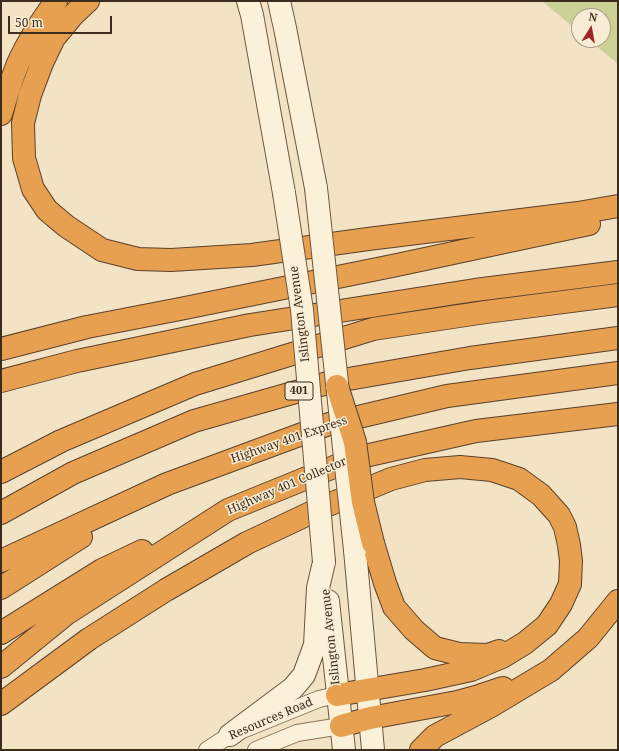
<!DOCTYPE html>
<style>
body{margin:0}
#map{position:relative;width:619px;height:751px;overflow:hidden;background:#f1e3c4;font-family:"Noto Serif",serif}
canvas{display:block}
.frame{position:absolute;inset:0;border:2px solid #3c2c1e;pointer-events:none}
.north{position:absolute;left:571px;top:8px;width:40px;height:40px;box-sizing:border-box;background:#f8edd4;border:1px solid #ada08b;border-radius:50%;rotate:11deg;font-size:11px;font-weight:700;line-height:16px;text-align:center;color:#3c2c1e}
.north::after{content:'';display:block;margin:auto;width:14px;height:18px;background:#a12428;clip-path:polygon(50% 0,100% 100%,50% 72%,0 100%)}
.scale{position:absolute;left:8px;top:16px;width:104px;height:18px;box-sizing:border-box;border:2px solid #3c2c1e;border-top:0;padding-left:5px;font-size:12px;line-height:14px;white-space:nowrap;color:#3c2c1e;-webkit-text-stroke:3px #f8edd4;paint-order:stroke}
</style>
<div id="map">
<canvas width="619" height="751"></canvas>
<div class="frame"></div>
<div class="north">N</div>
<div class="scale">50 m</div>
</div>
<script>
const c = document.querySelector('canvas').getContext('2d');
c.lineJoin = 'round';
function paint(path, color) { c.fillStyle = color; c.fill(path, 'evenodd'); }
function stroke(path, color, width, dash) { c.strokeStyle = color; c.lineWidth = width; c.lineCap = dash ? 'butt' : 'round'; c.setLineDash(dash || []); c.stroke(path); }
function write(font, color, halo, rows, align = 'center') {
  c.font = font + ' "Noto Serif",serif'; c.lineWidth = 3; c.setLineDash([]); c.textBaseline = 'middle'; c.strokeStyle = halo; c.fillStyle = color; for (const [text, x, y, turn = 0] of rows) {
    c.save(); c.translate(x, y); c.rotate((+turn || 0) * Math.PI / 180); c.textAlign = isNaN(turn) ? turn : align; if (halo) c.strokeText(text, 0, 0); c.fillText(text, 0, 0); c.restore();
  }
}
const green = new Path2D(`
 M 542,1 L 618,1 L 618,64 L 589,40 L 603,40 L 603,16 L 579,16 L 579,32 Z`);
const minor = new Path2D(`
 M 207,750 L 230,735 L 319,699 L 337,695
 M 256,750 L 297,733 L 341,726`);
const secondary = new Path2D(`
 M 248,1 L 252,15 L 284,193
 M 279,1 L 285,28 L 316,188
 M 355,550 L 373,750
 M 328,601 L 344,750
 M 230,735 L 293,688 L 304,675 L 315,645 L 318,588 L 324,562`);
const motorway = new Path2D(`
 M 88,1 L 73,15 L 54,38 L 42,63 L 30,95 L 23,123 L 24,158 L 33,189 L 47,210 L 66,226 L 102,250 L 138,259 L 171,260 L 252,255 L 368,239 L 578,213 L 618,206
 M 1,114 C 7,95 12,76 20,59 C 30,38 42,20 56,1
 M 1,349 L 87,327 L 180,309 L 397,265 L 589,224
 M 1,381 L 77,361 L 250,325 L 475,290 L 618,272
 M 1,472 L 61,441 L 195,384 L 373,329 L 486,312 L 618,295
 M 1,513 L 73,473 L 194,421 L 331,382 L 470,358 L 618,338
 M 373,543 L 385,583 L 394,607 L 414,630 L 435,648 L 459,654 L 488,655 L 499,651
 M 1,561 L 167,484 L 329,424 L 447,396 L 618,373
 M 1,588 L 81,537
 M 1,633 L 102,570 L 142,551
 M 1,667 L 66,614 L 228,510 L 356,458 L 476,431 L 618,414
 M 1,704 L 89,639 L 166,590 L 247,543 L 321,508 L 391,479 L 425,470 L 460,467 L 492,470 L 519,479 L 541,495 L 559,515 L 565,527 L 569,545 L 571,561 L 570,584 L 561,604 L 547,625 L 525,643 L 502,657 L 471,670 L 425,680 L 337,695
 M 341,726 L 370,718 L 457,702 L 479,696 L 503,688
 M 421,750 L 435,736 L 491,706 L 551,670 L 588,638 L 618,601`);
const secondaryBridge = new Path2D(`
 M 316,188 L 355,550
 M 284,193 L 302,310 L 324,562`);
const motorwayBridge = new Path2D(`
 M 337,386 L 355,442 L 363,502 L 373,543`);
const shields = [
 [299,391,28]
];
const shieldNames = [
 ["401",299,391]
];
const streetNames = [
 ["Islington Avenue",300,314,-97],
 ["Highway 401 Express",289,440,-19],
 ["Highway 401 Collector",287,486,-23],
 ["Islington Avenue",331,637,-96],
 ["Resources Road",271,719,-23]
];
paint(green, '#cbd197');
stroke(minor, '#8e7359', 18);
stroke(secondary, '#6f543c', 24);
stroke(motorway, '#5b412d', 24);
stroke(minor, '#fbf0d8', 16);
stroke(secondary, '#fbf0d8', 22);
stroke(motorway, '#e6a04f', 22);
stroke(secondaryBridge, '#6f543c', 24, []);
stroke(motorwayBridge, '#5b412d', 24, []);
stroke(secondaryBridge, '#fbf0d8', 22);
stroke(motorwayBridge, '#e6a04f', 22);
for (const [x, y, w] of shields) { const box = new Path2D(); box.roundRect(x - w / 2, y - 9, w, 18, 3); c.fillStyle = '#f8edd4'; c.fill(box); stroke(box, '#3c2c1e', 1); }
write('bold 11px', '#3c2c1e', null, shieldNames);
write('12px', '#3c2c1e', '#f8edd4', streetNames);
</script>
